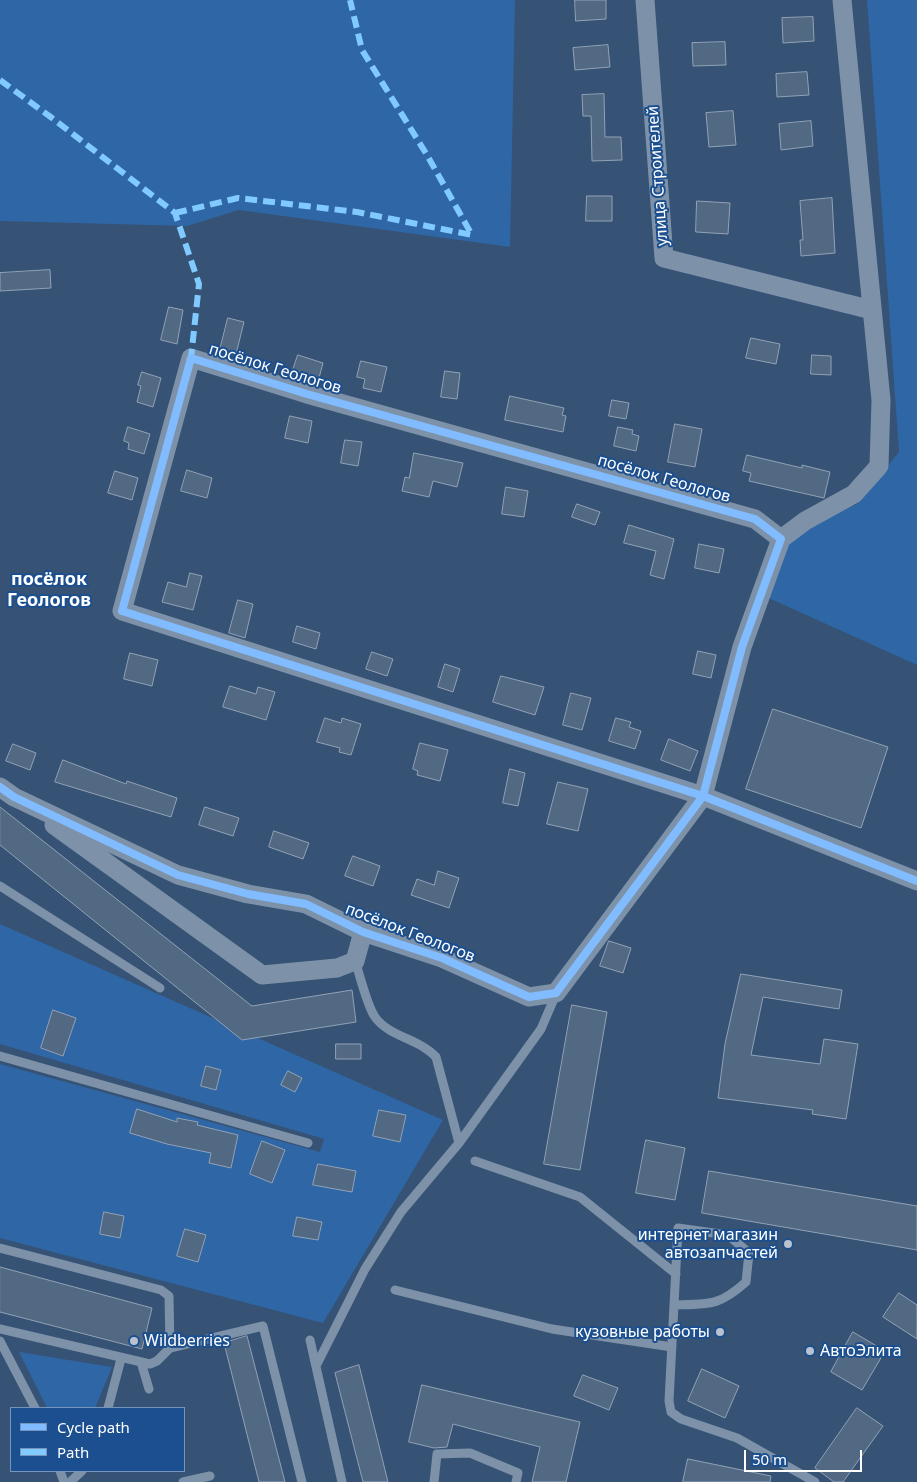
<!DOCTYPE html>
<meta charset="utf-8">
<style>
body{margin:0}
#map{position:relative;width:917px;height:1482px;overflow:hidden;background:#365274;font-family:"Noto Sans",sans-serif}
canvas{display:block}
.legend{position:absolute;left:10px;top:1407px;width:175px;height:65px;box-sizing:border-box;background:#1b4f8f;border:1px solid #7695bc;margin:0;padding:6px 9px;list-style:none;font-size:15px;color:#fff}
.legend li{display:flex;align-items:center;gap:10px;height:25px}
.legend b{width:25px;border:1px solid #7695bc}
.scale{position:absolute;left:744px;top:1450px;width:118px;height:22px;box-sizing:border-box;border:2px solid #fff;border-top:0;padding-left:6px;font-size:15px;line-height:18px;white-space:nowrap;color:#fff;-webkit-text-stroke:4px #1b4f8f;paint-order:stroke}
</style>
<div id="map">
<canvas width="917" height="1482"></canvas>
<ul class="legend">
<li><b style="height:6px;background:#80bcff"></b>Cycle path</li>
<li><b style="height:6px;background:#80caff"></b>Path</li>
</ul>
<div class="scale">50 m</div>
</div>
<script>
const c = document.querySelector('canvas').getContext('2d');
c.lineJoin = 'round';
function paint(path, color) { c.fillStyle = color; c.fill(path, 'evenodd'); }
function stroke(path, color, width, dash) { c.strokeStyle = color; c.lineWidth = width; c.lineCap = dash ? 'butt' : 'round'; c.setLineDash(dash || []); c.stroke(path); }
function write(font, color, halo, rows, align = 'center') {
  c.font = font + ' "Noto Sans",sans-serif'; c.lineWidth = 4; c.setLineDash([]); c.textBaseline = 'middle'; c.strokeStyle = halo; c.fillStyle = color; for (const [text, x, y, turn = 0] of rows) {
    c.save(); c.translate(x, y); c.rotate((+turn || 0) * Math.PI / 180); c.textAlign = isNaN(turn) ? turn : align; if (halo) c.strokeText(text, 0, 0); c.fillText(text, 0, 0); c.restore();
  }
}
const green = new Path2D(`
 M 0,0 L 515,0 L 510,247 L 239,210 L 187,226 L 0,221 Z
 M 867,0 L 917,0 L 917,665 L 762,595 L 794,532 L 857,504 L 899,452 Z
 M 0,924 L 443,1120 L 323,1323 L 0,1238 L 0,1064 L 320,1152 L 324,1139 L 0,1044 Z
 M 19,1352 L 112,1367 L 95,1408 L 47,1408 Z`);
const building = new Path2D(`
 M 575,0 L 606,0 L 606,19 L 576,21 Z
 M 813,17 L 814,41 L 783,43 L 782,18 Z
 M 725,42 L 726,65 L 693,66 L 692,43 Z
 M 608,45 L 610,67 L 575,70 L 573,48 Z
 M 807,72 L 809,95 L 777,97 L 776,74 Z
 M 604,94 L 605,137 L 621,137 L 622,160 L 592,161 L 591,116 L 583,116 L 582,95 Z
 M 733,111 L 736,145 L 709,147 L 706,113 Z
 M 811,121 L 813,146 L 781,150 L 779,124 Z
 M 587,196 L 612,196 L 612,221 L 586,221 Z
 M 832,198 L 835,253 L 801,256 L 800,240 L 803,240 L 800,201 Z
 M 697,201 L 730,203 L 728,234 L 696,232 Z
 M 50,270 L 51,288 L 0,291 L 0,273 Z
 M 169,307 L 183,310 L 177,344 L 161,340 Z
 M 228,318 L 244,322 L 236,354 L 220,350 Z
 M 751,338 L 780,344 L 776,364 L 746,358 Z
 M 298,355 L 323,363 L 319,378 L 293,370 Z
 M 812,355 L 831,356 L 831,375 L 811,374 Z
 M 361,361 L 387,367 L 381,392 L 363,388 L 365,379 L 357,377 Z
 M 445,371 L 460,373 L 457,399 L 441,397 Z
 M 142,372 L 161,378 L 153,407 L 137,402 L 141,386 L 138,385 Z
 M 510,396 L 564,408 L 562,415 L 566,416 L 563,432 L 505,420 Z
 M 612,400 L 629,403 L 626,419 L 609,416 Z
 M 290,416 L 312,421 L 308,443 L 285,438 Z
 M 675,424 L 702,429 L 695,467 L 668,462 Z
 M 128,427 L 150,434 L 144,454 L 128,449 L 129,443 L 124,441 Z
 M 618,427 L 633,430 L 632,434 L 639,436 L 636,451 L 614,446 Z
 M 345,440 L 362,442 L 358,466 L 341,463 Z
 M 414,453 L 463,463 L 457,487 L 433,481 L 429,497 L 402,491 L 405,477 L 409,478 Z
 M 747,455 L 802,468 L 802,465 L 830,472 L 824,498 L 749,481 L 751,473 L 743,471 Z
 M 187,470 L 212,478 L 207,498 L 181,491 Z
 M 115,471 L 138,478 L 132,500 L 108,493 Z
 M 506,487 L 528,491 L 524,517 L 502,514 Z
 M 577,504 L 600,512 L 595,525 L 572,517 Z
 M 629,525 L 674,539 L 664,579 L 650,575 L 656,551 L 624,543 Z
 M 699,544 L 724,549 L 719,573 L 695,568 Z
 M 190,573 L 202,576 L 193,610 L 162,602 L 168,582 L 186,587 Z
 M 238,600 L 253,604 L 245,638 L 229,633 Z
 M 297,626 L 320,633 L 316,649 L 293,642 Z
 M 698,651 L 716,655 L 711,678 L 693,674 Z
 M 372,652 L 393,659 L 387,676 L 366,669 Z
 M 130,653 L 158,660 L 152,686 L 124,679 Z
 M 445,664 L 460,669 L 453,692 L 438,687 Z
 M 501,676 L 544,687 L 535,715 L 493,702 Z
 M 230,686 L 256,694 L 258,687 L 275,692 L 266,720 L 223,707 Z
 M 571,693 L 591,698 L 582,730 L 563,725 Z
 M 773,709 L 888,747 L 861,828 L 746,789 Z
 M 325,718 L 341,723 L 342,718 L 361,724 L 351,755 L 339,752 L 340,748 L 317,742 Z
 M 616,718 L 631,722 L 629,727 L 641,731 L 635,749 L 609,741 Z
 M 669,739 L 698,751 L 690,771 L 661,760 Z
 M 420,743 L 448,750 L 440,781 L 417,775 L 418,771 L 413,769 Z
 M 13,744 L 36,753 L 30,770 L 6,761 Z
 M 63,760 L 126,784 L 127,781 L 177,798 L 171,817 L 55,782 Z
 M 510,769 L 525,773 L 518,806 L 503,803 Z
 M 558,782 L 588,789 L 578,831 L 547,824 Z
 M 0,807 L 252,1006 L 352,990 L 356,1022 L 242,1040 L 0,845 Z
 M 205,807 L 239,818 L 233,836 L 199,825 Z
 M 274,831 L 309,843 L 303,859 L 269,847 Z
 M 353,856 L 380,866 L 373,886 L 345,876 Z
 M 438,871 L 459,878 L 449,908 L 411,895 L 417,879 L 434,885 Z
 M 609,941 L 631,948 L 623,973 L 600,966 Z
 M 741,974 L 842,990 L 839,1009 L 763,997 L 751,1055 L 820,1064 L 824,1039 L 858,1044 L 846,1119 L 812,1114 L 813,1110 L 718,1098 L 725,1044 Z
 M 572,1005 L 607,1012 L 580,1170 L 544,1164 Z
 M 53,1010 L 76,1018 L 63,1056 L 41,1048 Z
 M 336,1044 L 361,1044 L 361,1059 L 336,1059 Z
 M 206,1066 L 221,1070 L 216,1090 L 201,1086 Z
 M 288,1071 L 302,1078 L 295,1092 L 281,1085 Z
 M 137,1109 L 177,1122 L 177,1118 L 198,1122 L 197,1125 L 238,1135 L 231,1168 L 209,1163 L 211,1153 L 167,1144 L 130,1133 Z
 M 379,1110 L 406,1115 L 400,1142 L 373,1136 Z
 M 646,1140 L 685,1148 L 675,1200 L 636,1193 Z
 M 262,1141 L 285,1150 L 272,1183 L 250,1174 Z
 M 318,1164 L 356,1171 L 352,1192 L 313,1185 Z
 M 709,1171 L 917,1206 L 917,1250 L 702,1213 Z
 M 104,1212 L 124,1216 L 120,1238 L 100,1234 Z
 M 297,1217 L 322,1222 L 318,1240 L 293,1236 Z
 M 185,1229 L 206,1235 L 198,1262 L 177,1256 Z
 M 0,1267 L 152,1308 L 142,1349 L 0,1312 Z
 M 899,1293 L 917,1305 L 917,1339 L 883,1317 Z
 M 853,1332 L 885,1351 L 862,1390 L 831,1372 Z
 M 247,1336 L 285,1482 L 259,1482 L 224,1343 Z
 M 359,1365 L 388,1482 L 363,1482 L 335,1373 Z
 M 702,1369 L 739,1386 L 725,1418 L 688,1401 Z
 M 583,1375 L 618,1388 L 609,1410 L 574,1396 Z
 M 422,1385 L 580,1422 L 566,1482 L 532,1482 L 540,1447 L 453,1424 L 447,1447 L 434,1448 L 409,1442 Z
 M 857,1408 L 883,1426 L 843,1482 L 834,1482 L 815,1468 Z
 M 688,1459 L 771,1476 L 770,1482 L 683,1482 Z`);
const lane = new Path2D(`
 M 0,886 L 160,988
 M 0,1056 L 308,1143
 M 459,1143 L 541,1029 L 556,994
 M 475,1161 L 580,1197 L 676,1274
 M 0,1248 L 161,1290 L 169,1296 L 170,1348 L 157,1361 L 150,1364 L 0,1329
 M 395,1290 L 552,1329 L 672,1347
 M 674,1305 C 710,1304 719,1306 746,1282 L 749,1253 L 728,1235 L 678,1228 L 669,1401 L 671,1412 L 681,1419 L 737,1438 L 815,1482
 M 310,1340 L 342,1482
 M 0,1341 L 35,1408
 M 170,1348 L 263,1326 L 302,1482
 M 141,1362 L 149,1389
 M 316,1366 L 365,1269 L 401,1212 L 459,1143 L 436,1057 C 420,1039 389,1037 375,1017 C 367,1006 360,975 355,961
 M 108,1408 L 121,1359
 M 60,1471 L 64,1482
 M 70,1482 L 82,1471
 M 183,1482 L 210,1476
 M 434,1482 L 437,1454 L 470,1453 L 518,1473 L 516,1482`);
const street = new Path2D(`
 M 645,0 L 664,258 L 872,310
 M 781,539 L 805,521 L 854,494 L 879,466 L 881,400 L 842,0
 M 0,787 L 14,797 L 178,875 L 248,894 L 306,904 L 363,932 L 442,958 L 529,997 L 556,993 L 703,796 L 742,647 L 781,539 L 755,519 L 307,394 L 191,358 L 122,611 L 703,796 L 917,881
 M 54,825 L 262,975 L 337,968 L 355,961 L 363,932`);
const quiet = new Path2D(`
 M 0,80 L 52,118 L 175,213 L 199,284 L 191,358
 M 175,213 L 238,198 L 357,212 L 472,235 L 427,155 L 362,50 L 350,0`);
const cycleway = new Path2D(`
 M 0,787 L 14,797 L 178,875 L 248,894 L 306,904 L 363,932 L 442,958 L 529,997 L 556,993 L 703,796 L 742,647 L 781,539 L 755,519 L 307,394 L 191,358 L 122,611 L 703,796 L 917,881`);
const markers = [
 [788,1244,5,"#b9c2ce"],
 [720,1332,5,"#b9c2ce"],
 [134,1341,5,"#b9c2ce"],
 [810,1351,5,"#b9c2ce"]
];
const streetNames = [
 ["улица Строителей",658,176,-94],
 ["посёлок Геологов",275,369,17],
 ["посёлок Геологов",664,479,16],
 ["посёлок Геологов",410,933,21]
];
const poiNames = [
 ["интернет магазин",778,1235],
 ["автозапчастей",778,1253],
 ["кузовные работы",710,1332],
 ["Wildberries",144,1341,"left"],
 ["АвтоЭлита",820,1351,"left"]
];
const neighbourhoodNames = [
 ["посёлок",49,580],
 ["Геологов",49,601]
];
paint(green, '#2f66a5');
paint(building, '#526984');
stroke(building, '#92a2b6', 1);
stroke(lane, '#7d92a8', 9);
stroke(street, '#7d92a8', 19);
stroke(quiet, '#80caff', 6, [12, 6]);
stroke(cycleway, '#80bcff', 8);
for (const [x, y, r, color] of markers) { const dot = new Path2D(); dot.arc(x, y, r, 0, 2 * Math.PI); c.fillStyle = color; c.fill(dot); stroke(dot, '#1b4f8f', 2); }
write('16px', '#fff', '#1b4f8f', streetNames);
write('16px', '#fff', '#1b4f8f', poiNames, 'right');
write('bold 18px', '#fff', '#1b4f8f', neighbourhoodNames);
</script>
